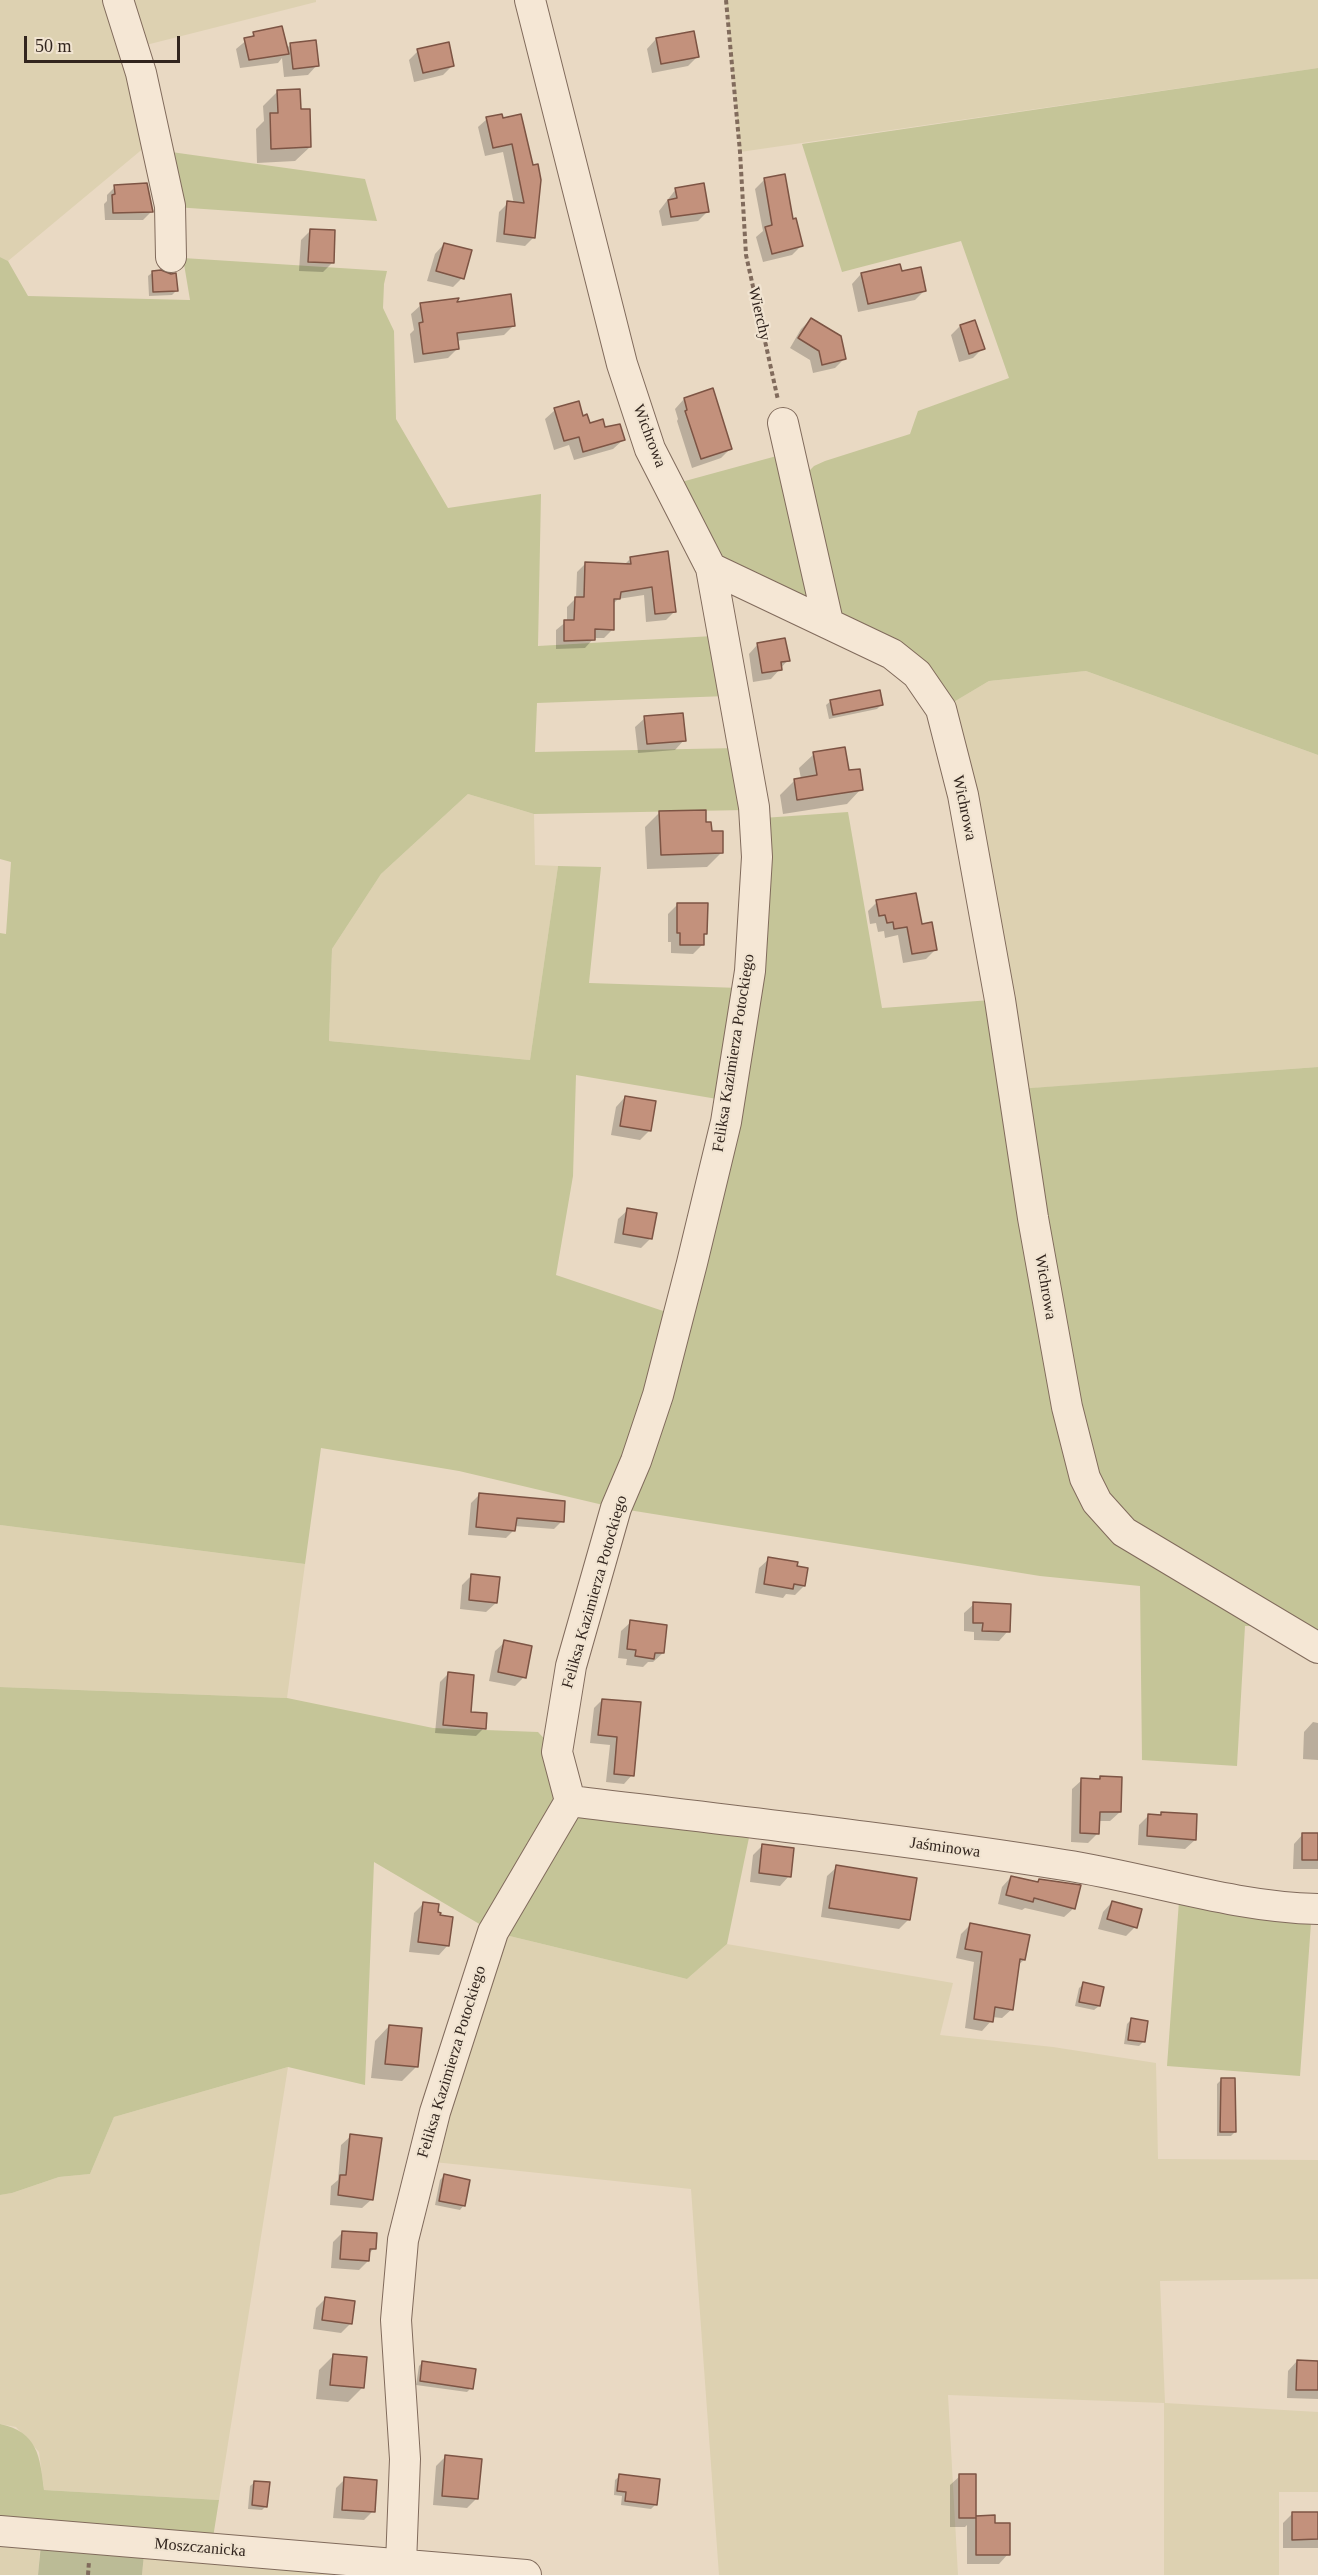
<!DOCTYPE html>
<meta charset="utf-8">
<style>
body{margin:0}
#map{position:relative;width:1318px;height:2575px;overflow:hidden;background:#e9d9c3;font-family:Georgia,serif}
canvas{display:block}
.scale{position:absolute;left:24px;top:36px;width:156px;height:27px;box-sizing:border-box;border:3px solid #32251e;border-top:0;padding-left:8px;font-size:18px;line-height:21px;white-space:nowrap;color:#32251e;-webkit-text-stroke:4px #f1e4d1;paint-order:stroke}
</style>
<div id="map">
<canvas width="1318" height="2575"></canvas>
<div class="scale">50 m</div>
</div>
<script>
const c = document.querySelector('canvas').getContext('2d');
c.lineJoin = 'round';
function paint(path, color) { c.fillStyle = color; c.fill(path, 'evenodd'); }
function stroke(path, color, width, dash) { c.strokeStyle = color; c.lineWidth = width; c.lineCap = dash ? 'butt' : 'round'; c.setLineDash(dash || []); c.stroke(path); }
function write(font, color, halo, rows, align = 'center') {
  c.font = font + ' Georgia,serif'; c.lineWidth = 4.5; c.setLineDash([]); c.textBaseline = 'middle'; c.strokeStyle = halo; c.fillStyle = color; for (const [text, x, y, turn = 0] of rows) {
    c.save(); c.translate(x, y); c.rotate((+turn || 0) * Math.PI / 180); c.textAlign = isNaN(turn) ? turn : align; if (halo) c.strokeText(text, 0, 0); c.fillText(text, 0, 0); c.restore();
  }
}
const farmland = new Path2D(`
 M 0,0 L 110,0 L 151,142 L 8,261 L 0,257 Z
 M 123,0 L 316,0 L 316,2 L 138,47 Z
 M 726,0 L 1318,0 L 1318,68 L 740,152 Z
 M 1086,671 L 1318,755 L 1318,1067 L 1021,1089 L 947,706 L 989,681 Z
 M 468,794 L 534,814 L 535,865 L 558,866 L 530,1060 L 329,1041 L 332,949 L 381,874 Z
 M 0,1525 L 305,1564 L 287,1698 L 0,1687 Z
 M 493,1932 L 687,1979 L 727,1944 L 953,1983 L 940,2035 L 1053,2047 L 1156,2063 L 1158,2159 L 1318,2160 L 1318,2279 L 1160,2281 L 1165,2403 L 1318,2412 L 1318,2492 L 1279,2492 L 1279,2575 L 1164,2575 L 1164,2403 L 948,2395 L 958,2575 L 719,2575 L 691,2189 L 434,2162 Z
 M 288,2067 L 219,2500 L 44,2490 L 39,2452 L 16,2427 L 0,2424 L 0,2195 L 12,2193 L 59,2177 L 90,2174 L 114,2117 Z
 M 0,2534 L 41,2539 L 38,2575 L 0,2575 Z
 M 144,2547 L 386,2575 L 142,2575 Z`);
const green = new Path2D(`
 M 1318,68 L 1318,755 L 1086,671 L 989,681 L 947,706 L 828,622 L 808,472 L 814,466 L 825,461 L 910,434 L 918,411 L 1009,378 L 961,241 L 842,272 L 802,144 Z
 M 164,151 L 365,179 L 377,221 L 175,207 Z
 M 0,257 L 8,261 L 28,296 L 190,300 L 183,258 L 387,271 L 384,284 L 383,308 L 394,331 L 396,419 L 448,508 L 541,494 L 538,646 L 713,636 L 727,696 L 537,703 L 535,752 L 738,748 L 746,810 L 534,814 L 468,794 L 381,874 L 332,949 L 329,1041 L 530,1060 L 558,866 L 601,867 L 589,983 L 740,988 L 723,1100 L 576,1075 L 573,1176 L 556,1275 L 684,1318 L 713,1203 L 737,1125 L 759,977 L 766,860 L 763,818 L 848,812 L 882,1008 L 991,1000 L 1004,1090 L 1318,1067 L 1318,1648 L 1279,1626 L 1245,1626 L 1237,1766 L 1142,1760 L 1140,1586 L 1040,1576 L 616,1508 L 459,1471 L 321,1448 L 305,1564 L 0,1525 L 0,933 L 6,934 L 11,862 L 0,859 Z
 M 784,454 L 808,599 L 715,558 L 674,484 Z
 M 0,1687 L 287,1698 L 433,1728 L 538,1732 L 557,1752 L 570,1801 L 751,1828 L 727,1944 L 687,1979 L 493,1932 L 374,1862 L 365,2085 L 288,2067 L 114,2117 L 90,2174 L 59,2177 L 12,2193 L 0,2195 Z
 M 1179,1901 L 1312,1909 L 1300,2076 L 1167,2066 Z
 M 0,2424 C 38,2432 40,2457 44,2490 L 219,2500 L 212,2544 L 0,2526 Z`);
const cemetery = new Path2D(`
 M 41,2544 L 144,2553 L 142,2575 L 38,2575 Z`);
const shadow = new Path2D(`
 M 254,34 L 286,49 L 291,44 L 317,65 L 308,75 L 284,77 L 282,58 L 278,63 L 240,68 L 236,49 Z
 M 656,39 L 697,57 L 688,66 L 652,73 L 647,49 Z
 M 418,51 L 452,66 L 443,75 L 414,82 L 409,60 Z
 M 277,92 L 310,147 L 295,161 L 257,163 L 256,129 L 264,121 L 263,106 Z
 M 520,116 L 534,237 L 525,246 L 496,242 L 499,212 L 508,203 L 514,204 L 503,152 L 485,156 L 478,127 L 487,119 L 502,120 Z
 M 765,179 L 792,221 L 801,246 L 792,255 L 763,262 L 756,237 L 763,231 L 755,189 Z
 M 115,187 L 151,212 L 143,220 L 105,220 L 104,204 L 107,201 L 107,195 Z
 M 676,189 L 707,212 L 698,221 L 662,226 L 659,211 Z
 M 310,231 L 332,263 L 323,272 L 299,271 L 301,240 Z
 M 444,244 L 462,278 L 453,287 L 427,281 L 435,254 Z
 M 153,272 L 176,291 L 172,295 L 149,296 L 148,276 Z
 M 901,273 L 925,290 L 915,300 L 858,312 L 852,284 L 861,274 Z
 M 455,304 L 514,325 L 504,335 L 456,341 L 457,349 L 448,358 L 414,363 L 410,334 L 414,330 L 411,314 L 421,305 Z
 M 811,319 L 845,358 L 835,368 L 813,373 L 810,360 L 790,348 L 801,329 Z
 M 960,326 L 983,348 L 973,358 L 959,362 L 951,335 Z
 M 684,399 L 730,449 L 721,458 L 692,468 L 677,421 L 678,419 L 675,409 Z
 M 555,410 L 582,418 L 589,424 L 604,429 L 623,440 L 613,449 L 574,460 L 569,445 L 554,450 L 545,419 Z
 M 631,558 L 675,611 L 666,620 L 646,622 L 644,595 L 618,599 L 613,604 L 613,629 L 604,638 L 594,638 L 585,648 L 556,649 L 556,630 L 567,621 L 567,607 L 576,598 L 577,572 L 586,563 L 624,565 Z
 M 758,644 L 788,660 L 771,679 L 753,682 L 749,654 Z
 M 831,701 L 881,705 L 877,709 L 829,719 L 826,705 Z
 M 645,718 L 684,740 L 675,750 L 638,753 L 635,727 Z
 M 814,754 L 848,772 L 861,789 L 847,804 L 783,814 L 780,795 L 795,780 L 801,779 L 799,768 Z
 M 660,812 L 705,824 L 722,852 L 707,867 L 647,869 L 645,827 Z
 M 877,902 L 921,925 L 936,949 L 926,959 L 903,963 L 898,935 L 885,938 L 884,931 L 878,932 L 876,923 L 870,924 L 868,911 Z
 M 678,904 L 706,933 L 703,936 L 703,944 L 693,954 L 671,953 L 671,942 L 668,942 L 668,914 Z
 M 625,1097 L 650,1130 L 640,1140 L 611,1135 L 616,1107 Z
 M 628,1210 L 651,1238 L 641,1248 L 614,1243 L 618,1219 Z
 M 480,1494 L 562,1521 L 554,1529 L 514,1526 L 514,1530 L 506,1538 L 468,1535 L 471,1503 Z
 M 769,1559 L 795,1567 L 804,1586 L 795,1595 L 786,1594 L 783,1598 L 755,1593 L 759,1568 Z
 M 472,1575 L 496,1603 L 486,1612 L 460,1609 L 462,1585 Z
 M 974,1604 L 1008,1631 L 999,1641 L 974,1640 L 974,1632 L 964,1631 L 964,1613 Z
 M 631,1622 L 663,1653 L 653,1662 L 648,1662 L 643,1667 L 626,1665 L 627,1659 L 618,1658 L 621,1631 Z
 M 505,1642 L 524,1677 L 515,1686 L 489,1681 L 495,1651 Z
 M 448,1674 L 470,1713 L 484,1728 L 476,1736 L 435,1733 L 440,1682 Z
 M 602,1700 L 632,1775 L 624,1784 L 606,1782 L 610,1745 L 590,1743 L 594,1708 Z
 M 1313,1722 L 1318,1723 L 1318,1760 L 1303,1759 L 1304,1732 Z
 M 1101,1778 L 1120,1812 L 1110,1821 L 1098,1821 L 1098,1833 L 1088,1843 L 1071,1842 L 1072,1789 L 1082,1780 L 1098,1780 Z
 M 1148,1816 L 1195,1840 L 1185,1849 L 1138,1845 L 1139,1825 Z
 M 1303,1834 L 1318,1835 L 1318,1869 L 1293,1869 L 1294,1844 Z
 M 762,1846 L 789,1876 L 780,1886 L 750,1882 L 753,1855 Z
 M 837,1867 L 915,1879 L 908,1920 L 899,1929 L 821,1917 L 827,1876 Z
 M 1011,1877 L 1036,1883 L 1039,1880 L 1074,1908 L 1064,1917 L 1025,1908 L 1022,1910 L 998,1904 L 1002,1887 Z
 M 1112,1902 L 1135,1927 L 1126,1936 L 1098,1929 L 1103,1912 Z
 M 423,1904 L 448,1945 L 439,1955 L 409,1952 L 414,1913 Z
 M 970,1925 L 1024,1960 L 1018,1965 L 1012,2009 L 1002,2018 L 992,2017 L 991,2021 L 982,2031 L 965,2028 L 974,1962 L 956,1958 L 961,1934 Z
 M 1084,1984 L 1099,2006 L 1094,2010 L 1075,2006 L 1079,1988 Z
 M 1131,2020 L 1143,2042 L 1139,2046 L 1124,2044 L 1127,2024 Z
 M 389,2026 L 417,2066 L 402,2081 L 371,2078 L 375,2041 Z
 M 1222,2079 L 1235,2132 L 1231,2136 L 1217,2136 L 1217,2084 Z
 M 351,2136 L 372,2199 L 362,2208 L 330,2205 L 331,2186 L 338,2180 L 341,2145 Z
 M 444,2176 L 464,2205 L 460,2210 L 435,2205 L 440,2180 Z
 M 343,2232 L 374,2248 L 369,2254 L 368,2261 L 359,2270 L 331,2268 L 333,2242 Z
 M 325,2299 L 351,2323 L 341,2333 L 313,2329 L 316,2308 Z
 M 333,2356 L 363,2387 L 348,2402 L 316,2399 L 319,2370 Z
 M 1297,2361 L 1318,2362 L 1318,2399 L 1287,2398 L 1288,2371 Z
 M 423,2362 L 471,2388 L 467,2392 L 416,2385 L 419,2366 Z
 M 445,2457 L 476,2499 L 467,2508 L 433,2505 L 436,2466 Z
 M 620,2476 L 656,2504 L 651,2509 L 621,2505 L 622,2496 L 614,2495 L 615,2480 Z
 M 960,2476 L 975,2476 L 974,2519 L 976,2517 L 994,2524 L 1008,2554 L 999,2564 L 967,2564 L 967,2525 L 965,2527 L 950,2527 L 950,2485 Z
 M 345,2479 L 373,2511 L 364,2520 L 333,2518 L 336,2488 Z
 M 255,2482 L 266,2506 L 262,2510 L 248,2509 L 250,2486 Z
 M 1318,2513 L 1318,2548 L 1283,2548 L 1283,2523 L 1292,2514 Z`);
const building = new Path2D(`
 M 282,26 L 289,54 L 249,60 L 244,38 L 254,36 L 253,32 Z
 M 694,31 L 699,57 L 661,64 L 656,38 Z
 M 316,40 L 319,66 L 293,69 L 290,43 Z
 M 449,42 L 454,66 L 423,73 L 417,49 Z
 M 300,89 L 301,109 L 310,109 L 311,147 L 271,149 L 270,113 L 278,113 L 277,90 Z
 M 502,114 L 503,118 L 521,114 L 533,165 L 538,164 L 541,180 L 535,238 L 504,234 L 507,201 L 524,203 L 512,144 L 493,148 L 486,117 Z
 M 785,174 L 793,219 L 796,218 L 803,246 L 772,254 L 765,227 L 772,225 L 764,178 Z
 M 147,183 L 153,212 L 113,213 L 112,195 L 115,194 L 114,185 Z
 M 704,183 L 709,212 L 671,217 L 668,200 L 677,198 L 675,188 Z
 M 310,229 L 335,230 L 334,263 L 308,262 Z
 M 444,243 L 472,250 L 464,279 L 436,271 Z
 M 900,264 L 902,271 L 921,267 L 926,291 L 868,304 L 861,273 Z
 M 161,270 L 171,274 L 176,273 L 178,291 L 153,292 L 152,271 Z
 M 511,294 L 515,326 L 457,333 L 459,349 L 423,354 L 419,323 L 423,322 L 420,303 L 459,298 L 457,302 Z
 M 811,318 L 841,336 L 846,359 L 822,365 L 819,351 L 798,338 Z
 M 975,320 L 985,349 L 969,354 L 960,325 Z
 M 713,388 L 732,449 L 701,459 L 685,411 L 687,410 L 684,398 Z
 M 579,401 L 583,416 L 587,414 L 590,423 L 603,419 L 605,427 L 620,424 L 625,440 L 583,452 L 579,437 L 564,441 L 554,408 Z
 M 668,551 L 676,612 L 655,614 L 652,587 L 621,592 L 620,599 L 614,599 L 614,630 L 595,629 L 595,640 L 564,641 L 564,620 L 574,620 L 575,597 L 584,597 L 585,562 L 631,564 L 630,557 Z
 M 785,638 L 790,661 L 781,662 L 782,670 L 762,673 L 757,643 Z
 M 880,690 L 883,705 L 833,715 L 830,700 Z
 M 683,713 L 686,741 L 647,744 L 644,716 Z
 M 845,747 L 849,770 L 860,769 L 863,790 L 797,800 L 794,779 L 817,775 L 813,752 Z
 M 706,810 L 706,822 L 711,822 L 712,831 L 723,831 L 723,853 L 661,855 L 659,811 Z
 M 916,893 L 922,924 L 932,922 L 937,950 L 912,954 L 907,927 L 894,929 L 893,922 L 887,923 L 885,915 L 879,916 L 876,900 Z
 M 677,903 L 708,903 L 707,934 L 704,934 L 704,945 L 680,945 L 680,933 L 677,933 Z
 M 625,1096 L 656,1101 L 651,1131 L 620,1126 Z
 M 627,1208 L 657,1213 L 652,1239 L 623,1234 Z
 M 479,1493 L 565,1501 L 564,1522 L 517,1518 L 515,1531 L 476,1527 Z
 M 768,1557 L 798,1562 L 797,1566 L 808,1568 L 805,1586 L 794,1584 L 793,1589 L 764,1584 Z
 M 471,1574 L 500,1577 L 497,1603 L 469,1600 Z
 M 973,1602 L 1011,1604 L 1010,1632 L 982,1631 L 983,1623 L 973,1623 Z
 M 630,1620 L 667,1625 L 664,1653 L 655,1653 L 654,1659 L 635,1656 L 636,1650 L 627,1649 Z
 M 504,1640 L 532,1646 L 526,1678 L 498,1672 Z
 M 448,1672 L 474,1675 L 471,1712 L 487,1713 L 486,1729 L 443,1725 Z
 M 602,1699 L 641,1702 L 634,1776 L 614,1774 L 617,1737 L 598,1735 Z
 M 1100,1776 L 1122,1777 L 1121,1812 L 1100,1812 L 1099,1834 L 1080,1833 L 1081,1778 L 1100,1779 Z
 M 1161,1812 L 1197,1814 L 1196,1840 L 1147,1836 L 1148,1814 L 1161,1815 Z
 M 1302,1833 L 1318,1833 L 1318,1860 L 1302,1860 Z
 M 762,1844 L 794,1848 L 791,1877 L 759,1873 Z
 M 836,1865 L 917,1878 L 910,1920 L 829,1908 Z
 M 1011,1876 L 1038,1882 L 1039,1879 L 1081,1885 L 1075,1909 L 1034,1898 L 1033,1902 L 1006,1895 Z
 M 1112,1901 L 1142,1909 L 1137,1928 L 1107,1919 Z
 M 423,1902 L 439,1904 L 438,1912 L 441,1913 L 440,1915 L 453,1917 L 449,1946 L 418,1942 Z
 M 970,1923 L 1030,1935 L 1025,1960 L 1020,1959 L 1013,2010 L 995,2007 L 993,2022 L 974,2019 L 982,1952 L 965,1949 Z
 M 1083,1982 L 1104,1987 L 1100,2006 L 1079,2002 Z
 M 1131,2018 L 1148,2021 L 1145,2042 L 1128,2040 Z
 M 389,2025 L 422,2028 L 418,2067 L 385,2064 Z
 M 1221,2078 L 1235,2078 L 1236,2132 L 1220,2132 Z
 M 350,2134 L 382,2138 L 373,2200 L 338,2195 L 340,2175 L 346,2175 Z
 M 444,2174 L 470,2180 L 465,2206 L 439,2201 Z
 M 342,2231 L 377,2233 L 376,2249 L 370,2249 L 369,2261 L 340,2259 Z
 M 325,2297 L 355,2301 L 352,2324 L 322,2320 Z
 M 333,2354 L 367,2357 L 364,2388 L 330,2385 Z
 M 1297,2360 L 1318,2361 L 1318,2390 L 1296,2390 Z
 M 422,2361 L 476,2369 L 473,2389 L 420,2381 Z
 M 445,2455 L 482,2459 L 478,2499 L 442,2496 Z
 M 619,2474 L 660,2479 L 657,2505 L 625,2501 L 626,2492 L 617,2491 Z
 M 959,2474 L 976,2474 L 976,2518 L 959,2518 Z
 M 344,2477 L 377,2480 L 375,2512 L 342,2510 Z
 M 254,2481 L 270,2482 L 267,2507 L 252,2505 Z
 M 1292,2512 L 1318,2512 L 1318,2539 L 1292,2540 Z
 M 995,2515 L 995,2523 L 1010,2523 L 1010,2555 L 976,2555 L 976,2516 Z`);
const path = new Path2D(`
 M 726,0 L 740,152 L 746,255 L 778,400
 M 88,2575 L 89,2561`);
const minor = new Path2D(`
 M 118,0 L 141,73 L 170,206 L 171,257
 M 530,0 L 622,364 L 650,449 L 711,568 L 892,654 L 917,674 L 941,709 L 963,795 L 1000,1000 L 1033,1218 L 1067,1407 L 1085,1478 L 1097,1502 L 1124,1532 L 1318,1648
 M 783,423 L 828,622
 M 570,1801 C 735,1821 900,1839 1064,1865 C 1149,1878 1231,1907 1318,1909
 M 0,2531 L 526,2575
 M 398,2575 L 401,2564 L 405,2459 L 396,2320 L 403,2240 L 435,2112 L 493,1932 L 570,1801 L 557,1752 L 571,1666 L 616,1508 L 636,1461 L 658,1395 L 692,1263 L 726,1122 L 750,971 L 757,857 L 754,807 L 711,568`);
const streetNames = [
 ["Wierchy",759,314,77],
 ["Wichrowa",649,436,69],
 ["Wichrowa",964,808,78],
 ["Feliksa Kazimierza Potockiego",734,1053,-81],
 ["Wichrowa",1045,1287,80],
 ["Feliksa Kazimierza Potockiego",595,1592,-74],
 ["Jaśminowa",945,1848,8],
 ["Feliksa Kazimierza Potockiego",452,2062,-73],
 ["Moszczanicka",200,2548,5]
];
paint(farmland, '#ddd1b1');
paint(green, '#c5c598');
paint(cemetery, '#bbbb96');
paint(shadow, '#0003');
paint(building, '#c3917c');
stroke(building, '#7d5444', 1.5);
stroke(minor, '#816b5c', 32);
stroke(path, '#816b5c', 4, [4.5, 3]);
stroke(minor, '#f5e7d5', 30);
write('16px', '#32251e', '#f1e4d1', streetNames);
</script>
